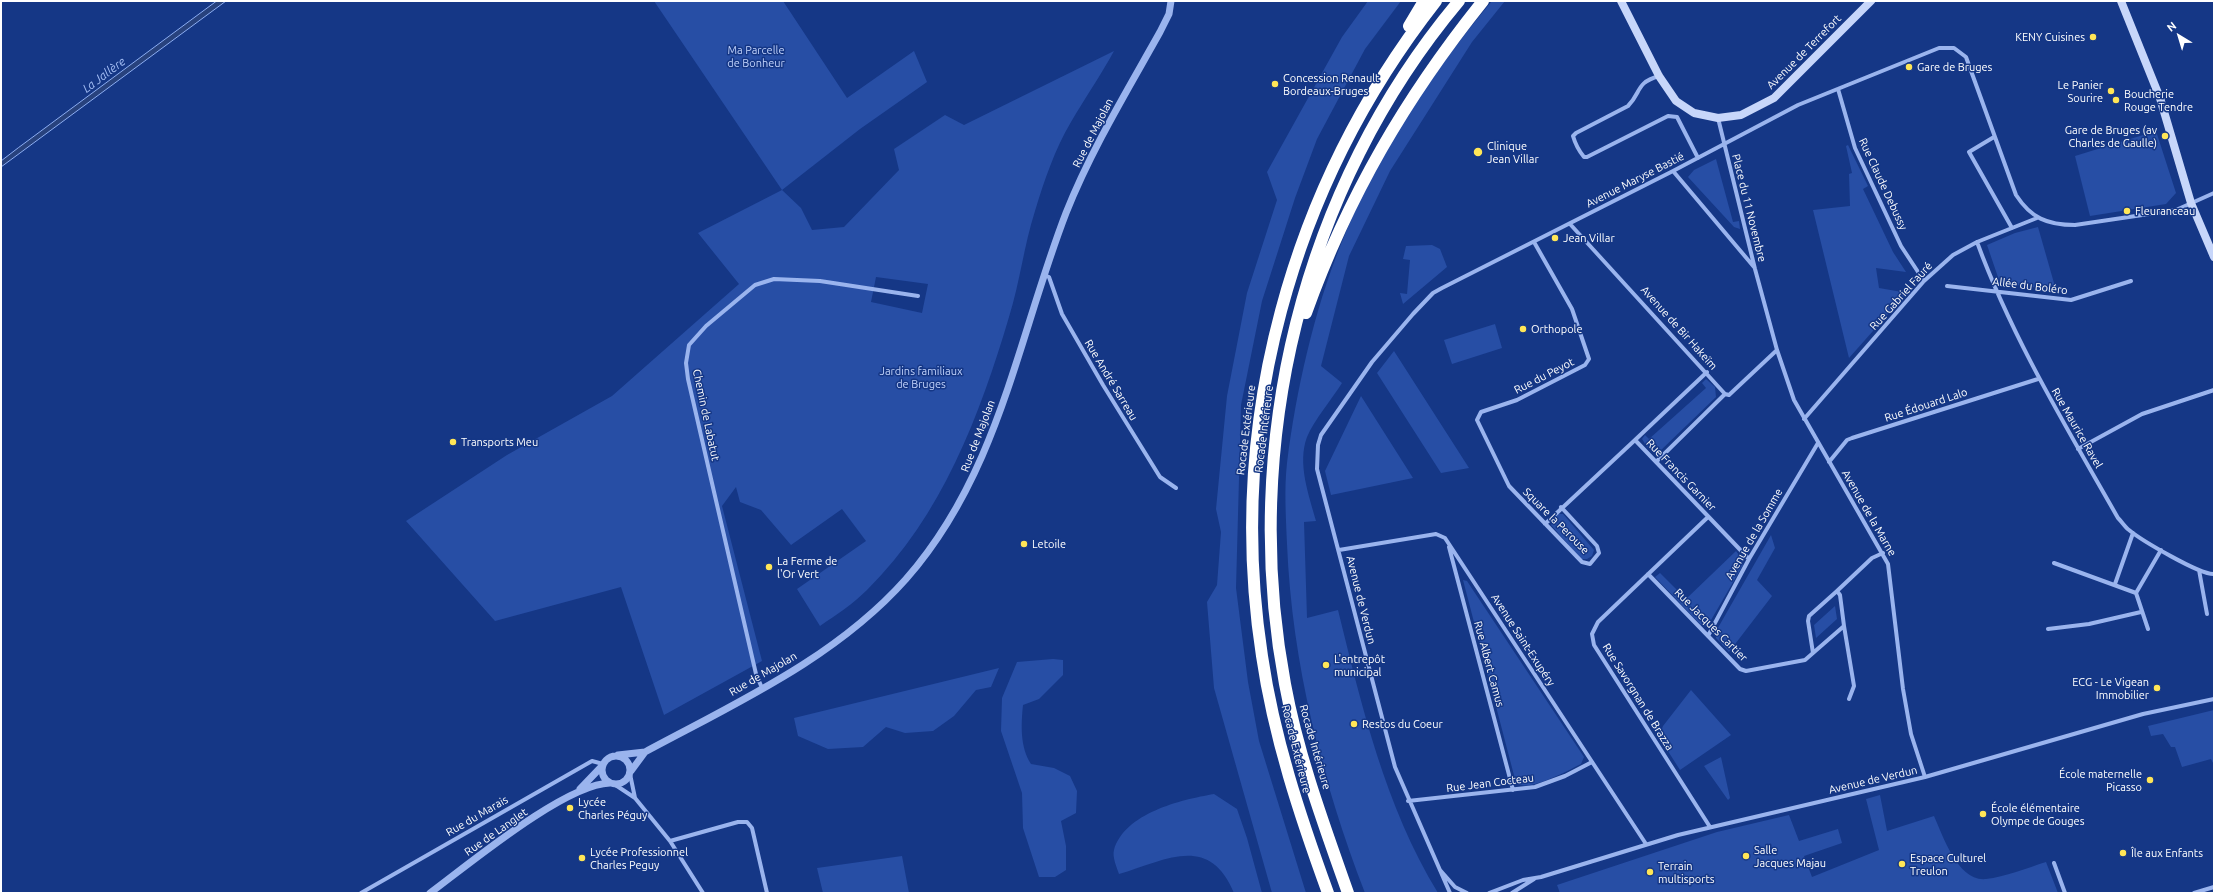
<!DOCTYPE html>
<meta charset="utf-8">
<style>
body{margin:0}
#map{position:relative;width:2215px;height:894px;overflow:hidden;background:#153786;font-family:Ubuntu,sans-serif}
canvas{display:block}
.frame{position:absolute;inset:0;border:2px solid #fff;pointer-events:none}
.north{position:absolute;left:2159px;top:16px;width:40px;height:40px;-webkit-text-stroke:3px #153786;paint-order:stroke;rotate:322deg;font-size:11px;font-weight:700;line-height:16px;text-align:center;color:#fff}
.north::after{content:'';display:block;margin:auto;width:14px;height:18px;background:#fff;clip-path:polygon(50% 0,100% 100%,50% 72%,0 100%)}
</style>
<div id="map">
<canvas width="2215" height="894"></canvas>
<div class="frame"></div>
<div class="north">N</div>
</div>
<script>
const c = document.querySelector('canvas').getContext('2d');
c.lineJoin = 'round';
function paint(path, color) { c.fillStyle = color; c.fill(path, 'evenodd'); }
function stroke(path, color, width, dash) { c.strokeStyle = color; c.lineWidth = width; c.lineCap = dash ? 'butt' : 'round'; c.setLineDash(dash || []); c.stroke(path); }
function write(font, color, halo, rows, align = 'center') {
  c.font = font + ' Ubuntu,sans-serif'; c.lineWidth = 3; c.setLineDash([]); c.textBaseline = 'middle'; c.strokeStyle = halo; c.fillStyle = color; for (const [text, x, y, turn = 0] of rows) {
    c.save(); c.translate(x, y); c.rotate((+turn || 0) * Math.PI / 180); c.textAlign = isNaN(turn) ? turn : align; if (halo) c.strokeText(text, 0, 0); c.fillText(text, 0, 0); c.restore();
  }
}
const green = new Path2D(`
 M 654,1 L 783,1 L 847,98 L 914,51 L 927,82 L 860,129 L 782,190 L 801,208 L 812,230 L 844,227 L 899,170 L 894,149 L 945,115 L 964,125 L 1114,51 C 1101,75 1085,98 1071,122 C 1055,149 1044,181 1035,211 C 1024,245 1020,282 1009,317 C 980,415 942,516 867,590 C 853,604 836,615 820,626 L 797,589 L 866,541 L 842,509 L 791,545 L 761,510 L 740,502 L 736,487 L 722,506 L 762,661 L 664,715 L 621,587 L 495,621 L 406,521 L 507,455 L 612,396 L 739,284 L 698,233 L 782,190 ZM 876,277 L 928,284 L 922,313 L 871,302 Z
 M 1368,1 L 1401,1 L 1365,49 L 1317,139 L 1295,198 L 1262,301 L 1241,405 L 1236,588 L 1248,682 L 1259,741 L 1306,893 L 1272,893 L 1214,688 L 1207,602 L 1217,585 L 1221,532 L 1216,509 L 1227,396 L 1247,293 L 1277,200 L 1267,172 L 1342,37 Z
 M 1492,1 L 1505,1 L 1472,42 L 1390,171 L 1349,256 L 1321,366 L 1342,383 C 1332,399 1314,420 1307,437 C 1297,464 1309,495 1316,521 L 1304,522 L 1307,618 L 1338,610 C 1362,707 1385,806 1438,893 L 1365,893 C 1322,781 1292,664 1287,544 C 1286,518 1284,489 1287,463 C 1296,391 1314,311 1341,244 C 1375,158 1432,72 1492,1 Z
 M 2156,131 L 2176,193 L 2166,204 L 2090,216 L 2075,156 Z
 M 1848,145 L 1868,186 L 1863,189 L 1893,252 L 1906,272 L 1876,268 L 1879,288 L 1902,292 L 1904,296 L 1849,358 L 1813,210 L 1850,206 L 1849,174 L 1852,173 L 1846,146 Z
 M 1716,159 L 1733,222 L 1739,221 L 1740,229 L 1734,227 L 1688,177 L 1694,170 Z
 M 2038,227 L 2056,290 L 2000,283 L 1987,245 L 2015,233 Z
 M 1432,245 L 1440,249 L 1447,267 L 1403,304 L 1400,293 L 1407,294 L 1410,260 L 1403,259 L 1406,246 Z
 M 1495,324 L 1502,348 L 1452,364 L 1444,340 Z
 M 1394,351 L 1469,468 L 1441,473 L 1377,373 Z
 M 1706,379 L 1715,387 L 1716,397 L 1658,453 L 1647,447 L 1642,439 L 1645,435 L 1649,439 L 1706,388 L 1702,383 Z
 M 1361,396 L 1413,478 L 1331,495 L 1325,471 Z
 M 1558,514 L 1563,514 L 1594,550 L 1592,556 L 1587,559 L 1581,559 L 1551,525 Z
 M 1771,535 L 1775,548 L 1757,580 L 1772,596 L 1729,652 L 1716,638 L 1715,633 Z
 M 1736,551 L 1741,558 L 1743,565 L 1707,627 L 1701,625 L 1655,577 L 1660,573 L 1686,599 Z
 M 1463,580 L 1467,581 L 1584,757 L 1581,764 C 1569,770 1528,793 1516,783 Z
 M 1835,606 L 1837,619 L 1816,638 L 1814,625 Z
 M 1053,659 L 1063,660 L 1063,675 L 1039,699 L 1023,705 C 1021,725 1020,747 1031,764 L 1054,768 L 1070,776 L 1077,791 L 1076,813 L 1061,821 L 1066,846 L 1066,870 L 1055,877 L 1039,877 L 1023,828 L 1022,793 L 1001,731 L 1002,698 L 1017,662 Z
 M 999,668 L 991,687 L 976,690 L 954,716 L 933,731 L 905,733 L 886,727 L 863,747 L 828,749 L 798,736 L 794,718 Z
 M 1691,690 L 1731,735 L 1680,770 L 1659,737 L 1663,726 Z
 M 2214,710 L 2214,765 L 2211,759 L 2182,767 L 2175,747 L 2171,747 L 2163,734 L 2151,736 L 2148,726 Z
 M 1721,757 L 1730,798 L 1728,800 L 1704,766 Z
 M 1214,794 L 1237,809 L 1247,838 L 1262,893 L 1234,893 C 1209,833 1166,860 1119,874 C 1117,868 1112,857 1114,850 C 1125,813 1180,800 1214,794 Z
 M 1880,795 L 1887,831 L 1934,816 C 1943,836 1958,882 1986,879 C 2005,877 2027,868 2046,862 L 2058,893 L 1560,893 L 1557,885 L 1717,832 L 1789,815 L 1799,841 L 1838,829 L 1842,843 L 1804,856 L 1812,877 L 1879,850 L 1866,799 Z
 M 902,856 L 909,893 L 823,893 L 817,868 Z`);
const water = new Path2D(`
 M 217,1 L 226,1 L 1,167 L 1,161 L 18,148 Z`);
const minor = new Path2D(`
 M 1659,76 C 1635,83 1642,92 1628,106 L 1576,133 L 1573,136 C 1575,143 1579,151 1584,157 L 1587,157 L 1668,116 L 1677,117 L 1698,158
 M 1838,89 L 1855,148 L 1901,246 L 1924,281
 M 1718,118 L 1755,269 L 1777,350 L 1794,400 L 1888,564 L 1903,689 L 1911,734 L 1925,777
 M 1994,137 L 1969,152 L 2012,228
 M 1673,171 L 1754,267
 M 1570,224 L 1725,394 L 1729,395 L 1777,350
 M 1534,242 L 1572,309 L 1589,359 L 1585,365 L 1517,400 L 1481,412 L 1477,420 L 1509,486 L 1582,562 L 1590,564 L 1599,553 L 1597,546 L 1561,507
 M 1977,242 C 2013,340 2067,428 2118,518 C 2122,522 2125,527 2129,530 C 2141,540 2200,575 2214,574
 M 1044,275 L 1049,277 L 1062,314 L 1103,385 L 1160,477 L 1176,488
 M 1947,286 L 2071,300 L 2131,281
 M 1804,419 L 1924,281 L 1953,255 L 1977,242 L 2037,218
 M 1635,440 L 1707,372
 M 2078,449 L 2142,414 L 2214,390
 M 1656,462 L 1725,394
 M 1829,462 L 1847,440 L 1852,438 L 2038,379
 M 1708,517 L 1598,622 L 1592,634 L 1594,645 L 1710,827
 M 1545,524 L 1635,440 L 1749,559
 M 1449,547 L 1513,790
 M 1339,550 L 1436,534 L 1445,538 L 1646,844
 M 2054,563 L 2136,593 L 2161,550
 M 2199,570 L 2207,614
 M 1648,574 L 1740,669 L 1746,671 L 1805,660 L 1813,653
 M 2115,584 L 2133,533
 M 1837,591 L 1840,595 L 1844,626 L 1813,653 L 1808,621 L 1809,616 Z
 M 1837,591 L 1872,558 L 1883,553
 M 2136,593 L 2148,629
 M 1844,626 L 1854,686 L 1849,699
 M 2048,629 L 2089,624 L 2141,612
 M 1708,636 L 1749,559 L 1818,443
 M 762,688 L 756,674 L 688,379 L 686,363 L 689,345 L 706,326 L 755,285 L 774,279 L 820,281 L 918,296
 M 614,784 L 635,798 L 630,774
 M 635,798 L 670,841 L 703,893
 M 1408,801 L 1535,787 L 1565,776 L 1592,762
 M 670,841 L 738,822 L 747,822 L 752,828 L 767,893
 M 2054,863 L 2065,893
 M 1440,870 L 1455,887 L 1467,893
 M 361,893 L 592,761 L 603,764
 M 1450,893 L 1395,767 L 1317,469 L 1318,445 L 1321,435 L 1372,362 L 1413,314 L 1433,293 L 1442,288 L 1673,171 L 1798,105 L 1939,48 L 1954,48 L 1966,57 L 2016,195 C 2031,218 2047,225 2075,225 L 2176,210 L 2214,193
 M 1489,893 L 1523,880 L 1541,877 L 1678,835 L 1925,777 L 2143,714 L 2214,699
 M 1512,893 L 1534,879
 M 2194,893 L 2214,887`);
const tertiary = new Path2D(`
 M 618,755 L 645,752 C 736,703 836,658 906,579 C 999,473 1017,340 1066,213 C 1091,150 1127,91 1160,32 L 1169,14 L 1171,1
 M602 770a14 14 0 1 1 28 0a14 14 0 1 1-28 0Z
 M 631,771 L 645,752
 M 580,789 L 603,765
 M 430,893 C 468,865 565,784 610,783`);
const secondary = new Path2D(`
 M 1621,1 L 1659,76 L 1676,101 L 1694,113 L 1718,118 L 1741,115 L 1774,98 L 1871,1
 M 2121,1 L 2160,98 L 2191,203 L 2214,257`);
const motorway = new Path2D(`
 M 1409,26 L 1424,1
 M 1306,313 C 1348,196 1406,97 1483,1
 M 1328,893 C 1300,816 1274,738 1262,656 C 1226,423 1291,186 1436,1
 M 1348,893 C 1324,825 1298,755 1285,684 C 1240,445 1302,188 1459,1`);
const markers = [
 [2093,37,4,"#ffe657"],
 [1909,67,4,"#ffe657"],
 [1275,84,4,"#ffe657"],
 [2111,91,4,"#ffe657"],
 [2116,100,4,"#ffe657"],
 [2165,136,4,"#ffe657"],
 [1478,152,5,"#ffe657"],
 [2127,211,4,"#ffe657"],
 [1555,238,4,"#ffe657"],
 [1523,329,4,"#ffe657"],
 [453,442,4,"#ffe657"],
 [1024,544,4,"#ffe657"],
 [769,567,4,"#ffe657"],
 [1326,665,4,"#ffe657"],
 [2157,688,4,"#ffe657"],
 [1354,724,4,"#ffe657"],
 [2150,780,4,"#ffe657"],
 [570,808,4,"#ffe657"],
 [1983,814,4,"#ffe657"],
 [2123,853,4,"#ffe657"],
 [1746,856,4,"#ffe657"],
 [582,858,4,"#ffe657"],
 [1902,864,4,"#ffe657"],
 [1650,872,4,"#ffe657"]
];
const poiNames = [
 ["KENY Cuisines",2085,37,"right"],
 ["Gare de Bruges",1917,67],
 ["Concession Renault",1283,78],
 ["Bordeaux-Bruges",1283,91],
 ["Le Panier",2103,85,"right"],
 ["Sourire",2103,98,"right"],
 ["Boucherie",2124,94],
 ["Rouge Tendre",2124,107],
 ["Gare de Bruges (av",2157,130,"right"],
 ["Charles de Gaulle)",2157,143,"right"],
 ["Clinique",1487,146],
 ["Jean Villar",1487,159],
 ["Fleuranceau",2135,211],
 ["Jean Villar",1563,238],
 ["Orthopole",1531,329],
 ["Transports Meu",461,442],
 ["Letoile",1032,544],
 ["La Ferme de",777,561],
 ["l'Or Vert",777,574],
 ["L'entrepôt",1334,659],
 ["municipal",1334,672],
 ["ECG - Le Vigean",2149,682,"right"],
 ["Immobilier",2149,695,"right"],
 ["Restos du Coeur",1362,724],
 ["École maternelle",2142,774,"right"],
 ["Picasso",2142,787,"right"],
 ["Lycée",578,802],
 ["Charles Péguy",578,815],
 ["École élémentaire",1991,808],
 ["Olympe de Gouges",1991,821],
 ["Salle",1754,850],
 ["Jacques Majau",1754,863],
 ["Lycée Professionnel",590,852],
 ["Charles Peguy",590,865],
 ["Île aux Enfants",2131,853],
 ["Espace Culturel",1910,858],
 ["Treulon",1910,871],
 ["Terrain",1658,866],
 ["multisports",1658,879]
];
const parkNames = [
 ["Ma Parcelle",756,50],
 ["de Bonheur",756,63],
 ["Jardins familiaux",921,371],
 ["de Bruges",921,384]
];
const streetNames = [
 ["Avenue de Terrefort",1804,52,-45],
 ["Rue de Majolan",1093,133,-63],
 ["Avenue Maryse Bastié",1635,180,-27],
 ["Rue Claude Debussy",1883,184,65],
 ["Place du 11 Novembre",1749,208,76],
 ["Allée du Boléro",2030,286,7],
 ["Rue Gabriel Fauré",1901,296,-48],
 ["Avenue de Bir Hakeïm",1679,328,48],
 ["Rue du Peyot",1544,376,-27],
 ["Rue André Sarreau",1111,380,59],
 ["Rue Édouard Lalo",1926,405,-18],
 ["Chemin de Labatut",706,415,78],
 ["Rue Maurice Ravel",2077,428,60],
 ["Rocade Intérieure",1264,429,-83],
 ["Rocade Extérieure",1246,430,-83],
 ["Rue de Majolan",978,436,-69],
 ["Rue Francis Garnier",1681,475,46],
 ["Avenue de la Marne",1869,513,60],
 ["Square la Perouse",1556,521,45],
 ["Avenue de la Somme",1754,534,-60],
 ["Avenue de Verdun",1361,600,76],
 ["Rue Jacques Cartier",1711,625,45],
 ["Avenue Saint-Exupéry",1523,640,57],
 ["Rue Albert Camus",1489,664,75],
 ["Rue de Majolan",763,674,-30],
 ["Rue Savorgnan de Brazza",1638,697,58],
 ["Rocade Intérieure",1315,747,74],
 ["Rocade Extérieure",1296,749,76],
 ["Avenue de Verdun",1873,780,-13],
 ["Rue Jean Cocteau",1490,783,-7],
 ["Rue du Marais",477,816,-30],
 ["Rue de Langlet",496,832,-35]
];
const waterNames = [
 ["La Jallère",104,75,-37]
];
paint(green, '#274ea5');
paint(water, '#28427d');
stroke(water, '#8cadf1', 1);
stroke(minor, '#9ab4ee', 4);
stroke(tertiary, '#9ab4ee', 7);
stroke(secondary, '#c7d6fa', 8);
stroke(motorway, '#fff', 12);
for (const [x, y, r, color] of markers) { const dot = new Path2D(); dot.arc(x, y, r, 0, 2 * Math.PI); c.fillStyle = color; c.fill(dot); stroke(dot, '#153786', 1.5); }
write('11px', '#fff', '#153786', poiNames, 'left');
write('11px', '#c0d2fb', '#153786', parkNames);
write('11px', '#fff', '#153786', streetNames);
write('italic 12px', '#a5bff6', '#153786', waterNames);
</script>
